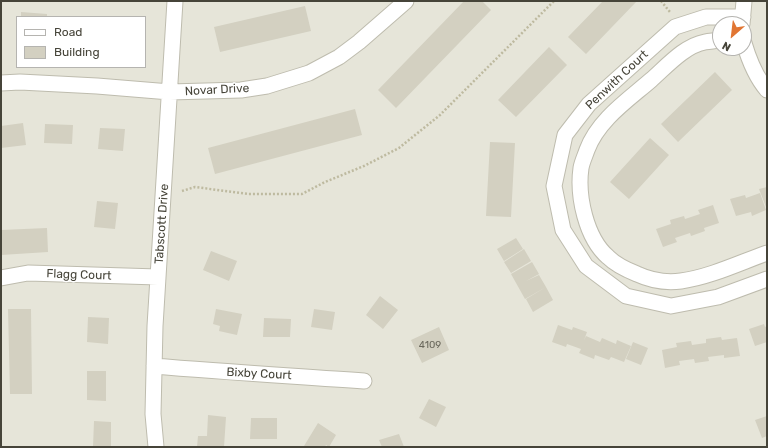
<!DOCTYPE html>
<style>
body{margin:0}
#map{position:relative;width:768px;height:448px;overflow:hidden;background:#f3f2ea;font-family:Rubik,sans-serif}
canvas{display:block}
.frame{position:absolute;inset:0;border:2px solid #464439;pointer-events:none}
.legend{position:absolute;left:16px;top:16px;width:130px;height:52px;box-sizing:border-box;background:#fff;border:1px solid #b5b4b0;margin:0;padding:5px 7px;list-style:none;font-size:12px;color:#464439}
.legend li{display:flex;align-items:center;gap:8px;height:20px}
.legend b{width:20px;border:1px solid #b5b4b0}
.north{position:absolute;left:712px;top:16px;width:40px;height:40px;box-sizing:border-box;background:#fff;border:1px solid #b5b4b0;border-radius:50%;rotate:208deg;font-size:11px;font-weight:700;line-height:16px;text-align:center;color:#464439}
.north::after{content:'';display:block;margin:auto;width:14px;height:18px;background:#e17633;clip-path:polygon(50% 0,100% 100%,50% 72%,0 100%)}
</style>
<div id="map">
<canvas width="768" height="448"></canvas>
<div class="frame"></div>
<ul class="legend">
<li><b style="height:5px;background:#fff"></b>Road</li>
<li><b style="height:11px;background:#d3d0c1"></b>Building</li>
</ul>
<div class="north">N</div>
</div>
<script>
const c = document.querySelector('canvas').getContext('2d');
c.lineJoin = 'round';
function paint(path, color) { c.fillStyle = color; c.fill(path, 'evenodd'); }
function stroke(path, color, width, dash) { c.strokeStyle = color; c.lineWidth = width; c.lineCap = dash ? 'butt' : 'round'; c.setLineDash(dash || []); c.stroke(path); }
function write(font, color, halo, rows, align = 'center') {
  c.font = font + ' Rubik,sans-serif'; c.lineWidth = 3; c.setLineDash([]); c.textBaseline = 'middle'; c.strokeStyle = halo; c.fillStyle = color; for (const [text, x, y, turn = 0] of rows) {
    c.save(); c.translate(x, y); c.rotate((+turn || 0) * Math.PI / 180); c.textAlign = isNaN(turn) ? turn : align; if (halo) c.strokeText(text, 0, 0); c.fillText(text, 0, 0); c.restore();
  }
}
const residential = new Path2D(`
 M 1,1 L 767,1 L 767,447 L 1,447 ZM 17,17 L 145,17 L 145,67 L 17,67 ZM 720,24 L 744,24 L 744,48 L 720,48 Z`);
const building = new Path2D(`
 M 464,1 L 482,1 L 491,10 L 396,108 L 378,90 Z
 M 603,1 L 637,1 L 586,54 L 568,37 Z
 M 305,6 L 311,31 L 220,52 L 214,27 Z
 M 21,12 L 47,14 L 47,17 L 21,17 Z
 M 549,47 L 567,65 L 516,117 L 498,100 Z
 M 715,72 L 732,90 L 678,142 L 661,124 Z
 M 355,109 L 362,135 L 215,174 L 208,148 Z
 M 23,123 L 26,145 L 1,148 L 1,126 Z
 M 45,124 L 73,125 L 72,144 L 44,143 Z
 M 100,128 L 125,129 L 123,151 L 98,149 Z
 M 650,138 L 669,155 L 629,199 L 610,182 Z
 M 490,142 L 515,143 L 511,217 L 486,216 Z
 M 767,187 L 767,206 L 766,207 L 759,189 Z
 M 760,193 L 766,210 L 752,216 L 751,212 L 736,216 L 730,199 L 745,195 L 746,198 Z
 M 97,201 L 118,203 L 115,229 L 94,227 Z
 M 713,205 L 719,223 L 704,228 L 705,231 L 691,236 L 690,233 L 675,238 L 677,242 L 663,247 L 656,229 L 671,224 L 670,220 L 684,216 L 685,219 L 700,214 L 698,210 Z
 M 47,228 L 48,252 L 1,255 L 1,230 Z
 M 516,238 L 523,249 L 504,261 L 497,249 Z
 M 524,249 L 531,261 L 511,273 L 504,262 Z
 M 211,251 L 237,261 L 229,281 L 203,270 Z
 M 532,262 L 539,274 L 526,281 L 539,275 L 546,287 L 525,299 L 511,274 Z
 M 546,287 L 553,300 L 533,312 L 526,299 Z
 M 380,296 L 398,310 L 383,329 L 366,315 Z
 M 8,309 L 31,309 L 32,394 L 10,394 Z
 M 216,309 L 242,314 L 237,335 L 219,331 L 220,326 L 213,324 Z
 M 314,309 L 335,312 L 332,330 L 311,327 Z
 M 88,317 L 109,318 L 108,344 L 87,342 Z
 M 264,318 L 291,319 L 290,337 L 263,337 Z
 M 764,324 L 765,327 L 767,326 L 767,342 L 755,346 L 749,329 Z
 M 558,325 L 572,330 L 573,327 L 587,332 L 584,340 L 586,336 L 600,342 L 602,338 L 616,344 L 617,340 L 631,346 L 624,362 L 611,357 L 609,360 L 595,355 L 594,359 L 579,353 L 581,349 L 567,344 L 566,347 L 552,342 Z
 M 439,327 L 449,350 L 422,363 L 411,340 Z
 M 721,337 L 722,340 L 737,338 L 740,356 L 724,358 L 724,355 L 708,357 L 709,361 L 695,363 L 694,359 L 679,361 L 680,365 L 665,368 L 662,350 L 677,347 L 676,343 L 691,341 L 692,345 L 706,343 L 706,339 Z
 M 633,342 L 648,348 L 641,365 L 626,359 Z
 M 87,371 L 106,371 L 106,401 L 87,400 Z
 M 429,399 L 446,407 L 436,427 L 419,418 Z
 M 208,415 L 226,417 L 224,447 L 197,447 L 198,436 L 207,436 Z
 M 767,416 L 767,436 L 762,438 L 755,420 Z
 M 251,418 L 277,418 L 277,439 L 250,439 Z
 M 94,421 L 111,422 L 111,447 L 93,447 Z
 M 318,423 L 336,435 L 329,447 L 326,445 L 325,447 L 306,447 L 304,446 Z
 M 399,434 L 404,447 L 382,447 L 379,440 Z`);
const path = new Path2D(`
 M 661,1 L 670,12
 M 182,191 L 195,187 L 248,194 L 302,194 L 325,182 L 364,166 L 399,148 L 440,115 L 554,1`);
const minor = new Path2D(`
 M 743,17 L 706,17 L 675,27 L 589,104 L 565,135 L 554,186 L 563,230 L 586,266 L 626,296 L 671,306 L 718,297 L 767,279
 M 742,24 L 744,1
 M 720,40 C 715,41 710,41 705,42 C 684,46 667,66 651,80 C 628,100 598,120 587,150 C 585,156 582,162 581,168 C 577,196 586,238 608,257 C 616,265 627,270 637,274 C 650,280 666,283 681,281 C 710,277 739,263 767,253
 M 744,43 C 749,60 755,76 767,90
 M 1,83 L 20,82 L 97,86 L 170,92 L 241,90 L 267,86 L 309,73 L 339,57 L 359,42 L 406,1
 M 1,278 L 28,273 L 158,277
 M 154,366 C 224,372 294,376 364,381
 M 156,447 L 153,414 L 155,326 L 175,1`);
const numberNames = [
 ["4109",430,345]
];
const streetNames = [
 ["Penwith Court",617,80,-43],
 ["Novar Drive",217,90,-3],
 ["Tabscott Drive",162,224,-86],
 ["Flagg Court",79,275,2],
 ["Bixby Court",259,374,3]
];
paint(residential, '#e6e5d9');
paint(building, '#d3d0c1');
stroke(minor, '#bebcae', 17);
stroke(path, '#bebaa0', 2.5, [2, 2]);
stroke(minor, '#fff', 15);
write('10px', '#69675b', null, numberNames);
write('12px', '#464439', '#fff', streetNames);
</script>
